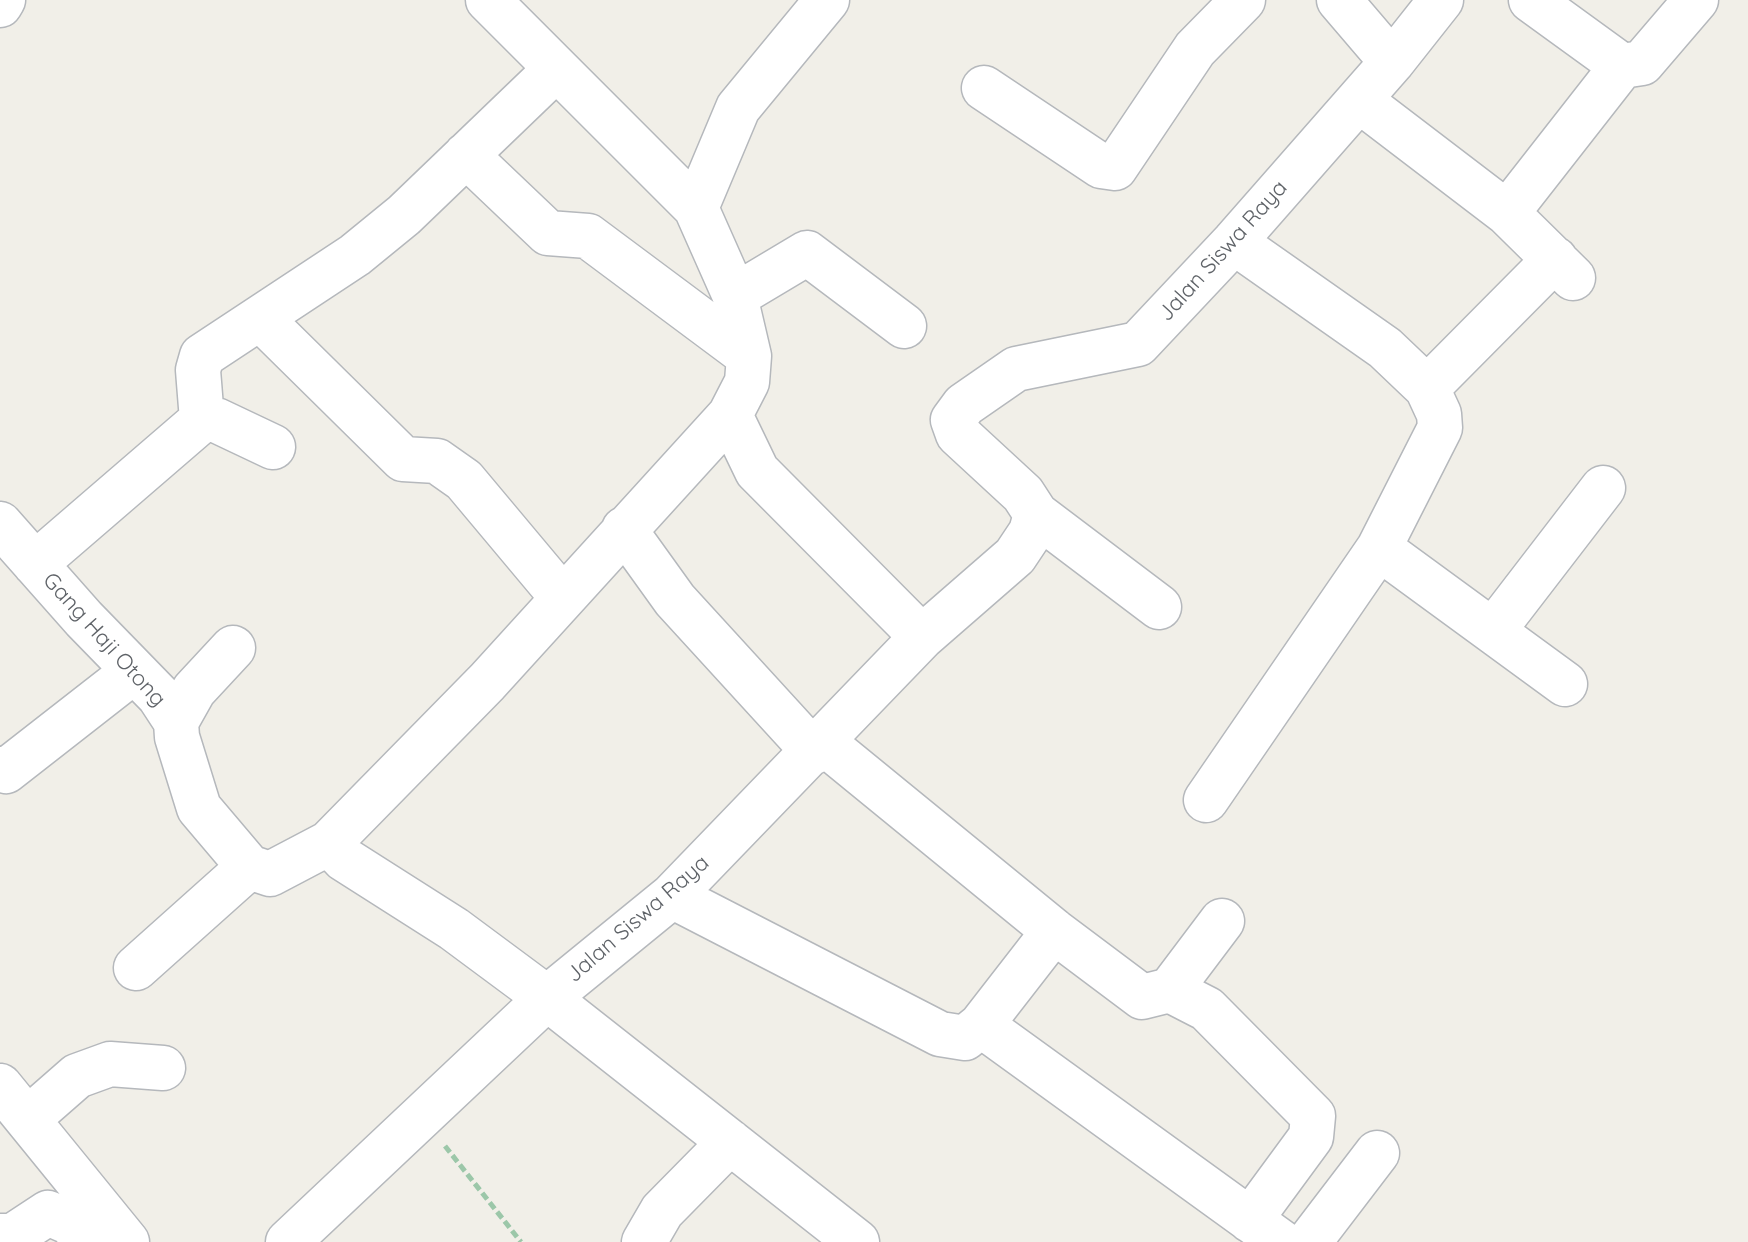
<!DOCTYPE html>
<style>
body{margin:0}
canvas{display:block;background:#f1efe8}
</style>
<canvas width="1748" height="1242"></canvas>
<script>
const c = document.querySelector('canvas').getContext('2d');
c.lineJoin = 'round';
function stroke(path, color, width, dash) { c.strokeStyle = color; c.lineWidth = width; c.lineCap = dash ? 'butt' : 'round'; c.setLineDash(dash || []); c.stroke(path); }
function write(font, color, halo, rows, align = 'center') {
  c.font = font + ' Quicksand,sans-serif'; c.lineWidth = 6; c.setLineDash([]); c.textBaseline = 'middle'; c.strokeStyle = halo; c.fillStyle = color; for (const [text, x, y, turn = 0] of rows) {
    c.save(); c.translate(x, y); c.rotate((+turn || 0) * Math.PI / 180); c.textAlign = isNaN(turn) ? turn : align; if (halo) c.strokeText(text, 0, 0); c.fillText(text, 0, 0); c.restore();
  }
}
const path = new Path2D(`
 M 445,1146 L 521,1242`);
const minor = new Path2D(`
 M 1339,0 L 1392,62
 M 1531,0 L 1622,66
 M 0,5 L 3,0
 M 984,88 L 1101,166 L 1115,168 L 1195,49 L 1243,0
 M 1359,100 L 1507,213
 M 466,155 L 548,233 L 588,236 L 749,356
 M 696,208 L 738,108 L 827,0
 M 1573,278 L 1507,213 L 1622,66 L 1642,63 L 1696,0
 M 735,296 L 807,253 L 904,326
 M 260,318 L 403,459 L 437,461 L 464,480 L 562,597
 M 1427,388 L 1555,259
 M 730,415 L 757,471 L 922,637
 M 202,420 L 198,370 L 202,356 L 355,255 L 404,215 L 556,69
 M 1036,514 L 1159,607
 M 0,524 L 84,619 L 159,696 L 176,722 L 177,737 L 199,808 L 249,867 L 270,874 L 329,843 L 487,682 L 730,415 L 747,382 L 749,356 L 735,296 L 696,208 L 488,0
 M 624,529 L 675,600 L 814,752
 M 1379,548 L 1565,684
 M 35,564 L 202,420 L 216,420 L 273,447
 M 1493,631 L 1603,488
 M 176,722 L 194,690 L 233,648
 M 824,743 L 1054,931 L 1142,997 L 1170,990
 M 0,769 L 6,771 L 134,671
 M 1206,800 L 1379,548 L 1440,428 L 1439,414 L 1427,388 L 1385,348 L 1234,242
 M 329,843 L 344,859 L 454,929 L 547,998 L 857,1242
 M 672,896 L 940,1034 L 965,1038 L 981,1025 L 1054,931
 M 1222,921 L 1170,990 L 1207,1009 L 1313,1116 L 1311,1137 L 1250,1220
 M 136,968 L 249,867
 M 981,1025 L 1281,1242
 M 0,1086 L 127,1242
 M 29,1118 L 77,1076 L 110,1064 L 163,1068
 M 0,1236 L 13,1236 L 48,1213 L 71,1223 L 85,1242
 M 288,1242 L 547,998 L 672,896 L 922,637 L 1015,556 L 1031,532 L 1036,514 L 1023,494 L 958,434 L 953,420 L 964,405 L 1016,369 L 1138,344 L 1234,242 L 1392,62 L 1441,0
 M 644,1242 L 662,1211 L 730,1142
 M 1309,1242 L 1377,1153`);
const streetNames = [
 ["Jalan Siswa Raya",1223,251,-48],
 ["Gang Haji Otong",104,640,48],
 ["Jalan Siswa Raya",638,919,-41]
];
stroke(minor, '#b5b8bc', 47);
stroke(path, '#9cc7a9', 5, [8, 4]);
stroke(minor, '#fff', 44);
write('22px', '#5f6368', '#fff', streetNames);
</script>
